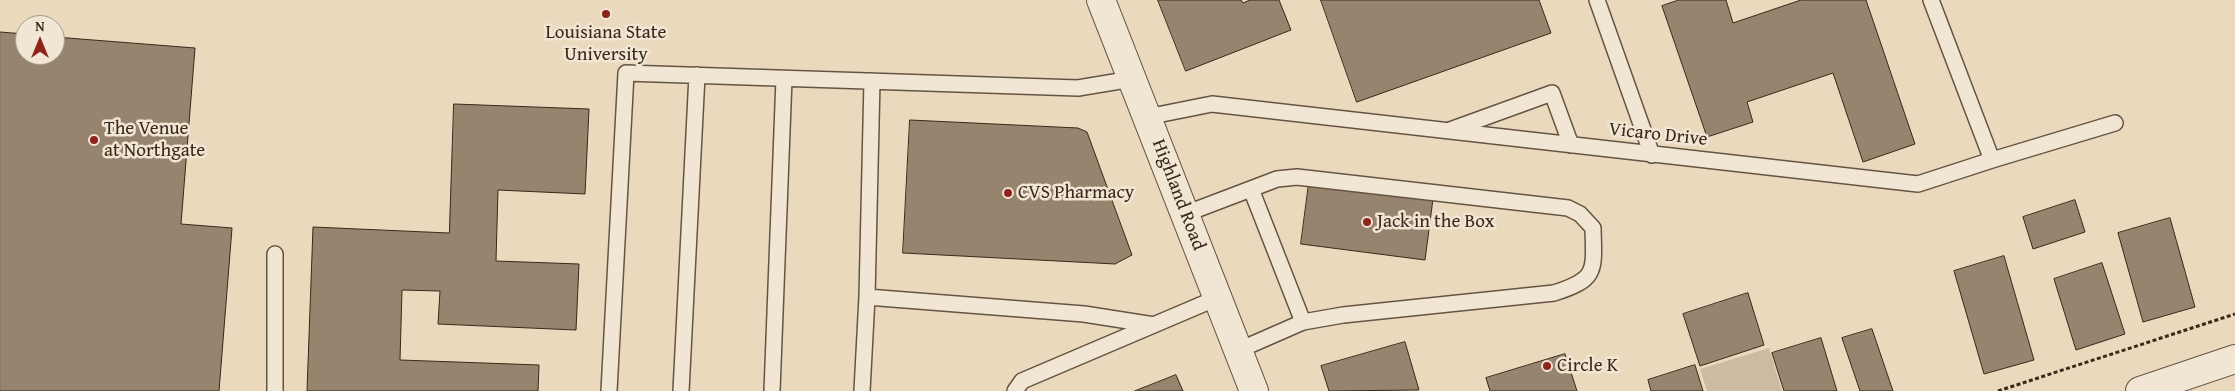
<!DOCTYPE html>
<style>
body{margin:0}
#map{position:relative;width:2235px;height:391px;overflow:hidden;background:#ead9bd;font-family:"Gentium Book Plus",serif}
canvas{display:block}
.north{position:absolute;left:15px;top:15px;width:50px;height:50px;box-sizing:border-box;background:#f1e6d4;border:1px solid #a89a89;border-radius:50%;rotate:0deg;font-size:14px;font-weight:700;line-height:20px;text-align:center;color:#3a2819}
.north::after{content:'';display:block;margin:auto;width:18px;height:22px;background:#8f2418;clip-path:polygon(50% 0,100% 100%,50% 72%,0 100%)}
</style>
<div id="map">
<canvas width="2235" height="391"></canvas>
<div class="north">N</div>
</div>
<script>
const c = document.querySelector('canvas').getContext('2d');
c.lineJoin = 'round';
function paint(path, color) { c.fillStyle = color; c.fill(path, 'evenodd'); }
function stroke(path, color, width, dash) { c.strokeStyle = color; c.lineWidth = width; c.lineCap = dash ? 'butt' : 'round'; c.setLineDash(dash || []); c.stroke(path); }
function write(font, color, halo, rows, align = 'center') {
  c.font = font + ' "Gentium Book Plus",serif'; c.lineWidth = 5; c.setLineDash([]); c.textBaseline = 'middle'; c.strokeStyle = halo; c.fillStyle = color; for (const [text, x, y, turn = 0] of rows) {
    c.save(); c.translate(x, y); c.rotate((+turn || 0) * Math.PI / 180); c.textAlign = isNaN(turn) ? turn : align; if (halo) c.strokeText(text, 0, 0); c.fillText(text, 0, 0); c.restore();
  }
}
const green = new Path2D(`
 M 1769,348 L 1782,391 L 1707,391 L 1700,369 Z`);
const building = new Path2D(`
 M 1158,0 L 1241,0 L 1243,3 L 1250,0 L 1279,0 L 1291,30 L 1186,71 Z
 M 1321,0 L 1539,0 L 1551,33 L 1357,102 Z
 M 1679,0 L 1726,0 L 1733,23 L 1801,0 L 1866,0 L 1915,144 L 1863,162 L 1833,73 L 1747,102 L 1753,122 L 1707,137 L 1662,6 Z
 M 0,32 L 25,34 L 25,55 L 55,55 L 55,37 L 195,48 L 181,224 L 232,228 L 219,391 L 0,391 Z
 M 454,104 L 589,109 L 585,194 L 498,190 L 496,261 L 579,264 L 576,330 L 438,324 L 440,291 L 402,290 L 400,360 L 539,365 L 538,391 L 307,391 L 313,227 L 449,233 Z
 M 910,120 L 1078,128 L 1087,132 L 1132,255 L 1115,264 L 903,253 Z
 M 1309,183 L 1433,199 L 1425,260 L 1301,244 Z
 M 2075,200 L 2085,232 L 2033,249 L 2023,217 Z
 M 2170,218 L 2195,307 L 2143,322 L 2118,233 Z
 M 2004,256 L 2034,360 L 1984,374 L 1954,271 Z
 M 2102,263 L 2125,334 L 2076,350 L 2054,279 Z
 M 1748,293 L 1764,345 L 1700,366 L 1683,314 Z
 M 1872,329 L 1893,391 L 1860,391 L 1842,338 Z
 M 1821,338 L 1837,391 L 1784,391 L 1772,353 Z
 M 1405,342 L 1419,390 L 1329,391 L 1321,366 Z
 M 1565,354 L 1577,391 L 1490,391 L 1486,378 Z
 M 1695,365 L 1703,391 L 1651,391 L 1648,380 Z
 M 1176,375 L 1183,391 L 1135,391 Z`);
const path = new Path2D(`
 M 1998,391 L 2235,314`);
const service = new Path2D(`
 M 1597,0 L 1652,155
 M 872,81 L 867,297 L 1084,314 L 1154,325
 M 1147,117 L 1212,104 L 1918,184 L 1992,160 L 1931,0
 M 1450,130 L 1552,93 L 1571,145
 M 1992,160 L 2115,123
 M 1251,189 L 1303,322
 M 1185,214 L 1277,179 L 1297,177 L 1568,208 L 1580,214 L 1593,228 C 1594,271 1598,279 1554,293 L 1343,315 L 1303,322 L 1239,350
 M 275,391 L 275,254
 M 609,391 L 626,73 L 1078,88 L 1132,79
 M 681,391 L 697,75
 M 772,391 L 784,79
 M 862,391 L 867,297
 M 1015,391 L 1022,381 L 1217,298`);
const minor = new Path2D(`
 M 2140,391 L 2235,359`);
const tertiary = new Path2D(`
 M 1101,0 L 1254,391`);
const markers = [
 [606,14,5,"#8f2418"],
 [94,140,5,"#8f2418"],
 [1008,193,5,"#8f2418"],
 [1367,222,5,"#8f2418"],
 [1547,366,5,"#8f2418"]
];
const poiNames = [
 ["Louisiana State",606,33,"center"],
 ["University",606,55,"center"],
 ["The Venue",104,129],
 ["at Northgate",104,151],
 ["CVS Pharmacy",1018,193],
 ["Jack in the Box",1377,222],
 ["Circle K",1557,366]
];
const streetNames = [
 ["Vicaro Drive",1658,135,6],
 ["Highland Road",1178,195,69]
];
paint(green, '#ccbba1');
paint(building, '#96846e');
stroke(building, '#3a2819', 1);
stroke(service, '#665442', 18);
stroke(minor, '#665442', 30);
stroke(tertiary, '#665442', 30);
stroke(path, '#3a2819', 3, [4, 2.5]);
stroke(service, '#f1e6d4', 15);
stroke(minor, '#f1e6d4', 28);
stroke(tertiary, '#f1e6d4', 28);
for (const [x, y, r, color] of markers) { const dot = new Path2D(); dot.arc(x, y, r, 0, 2 * Math.PI); c.fillStyle = color; c.fill(dot); stroke(dot, '#f1e6d4', 2); }
write('19px', '#3a2819', '#f1e6d4', poiNames, 'left');
write('19px', '#3a2819', '#f1e6d4', streetNames);
</script>
